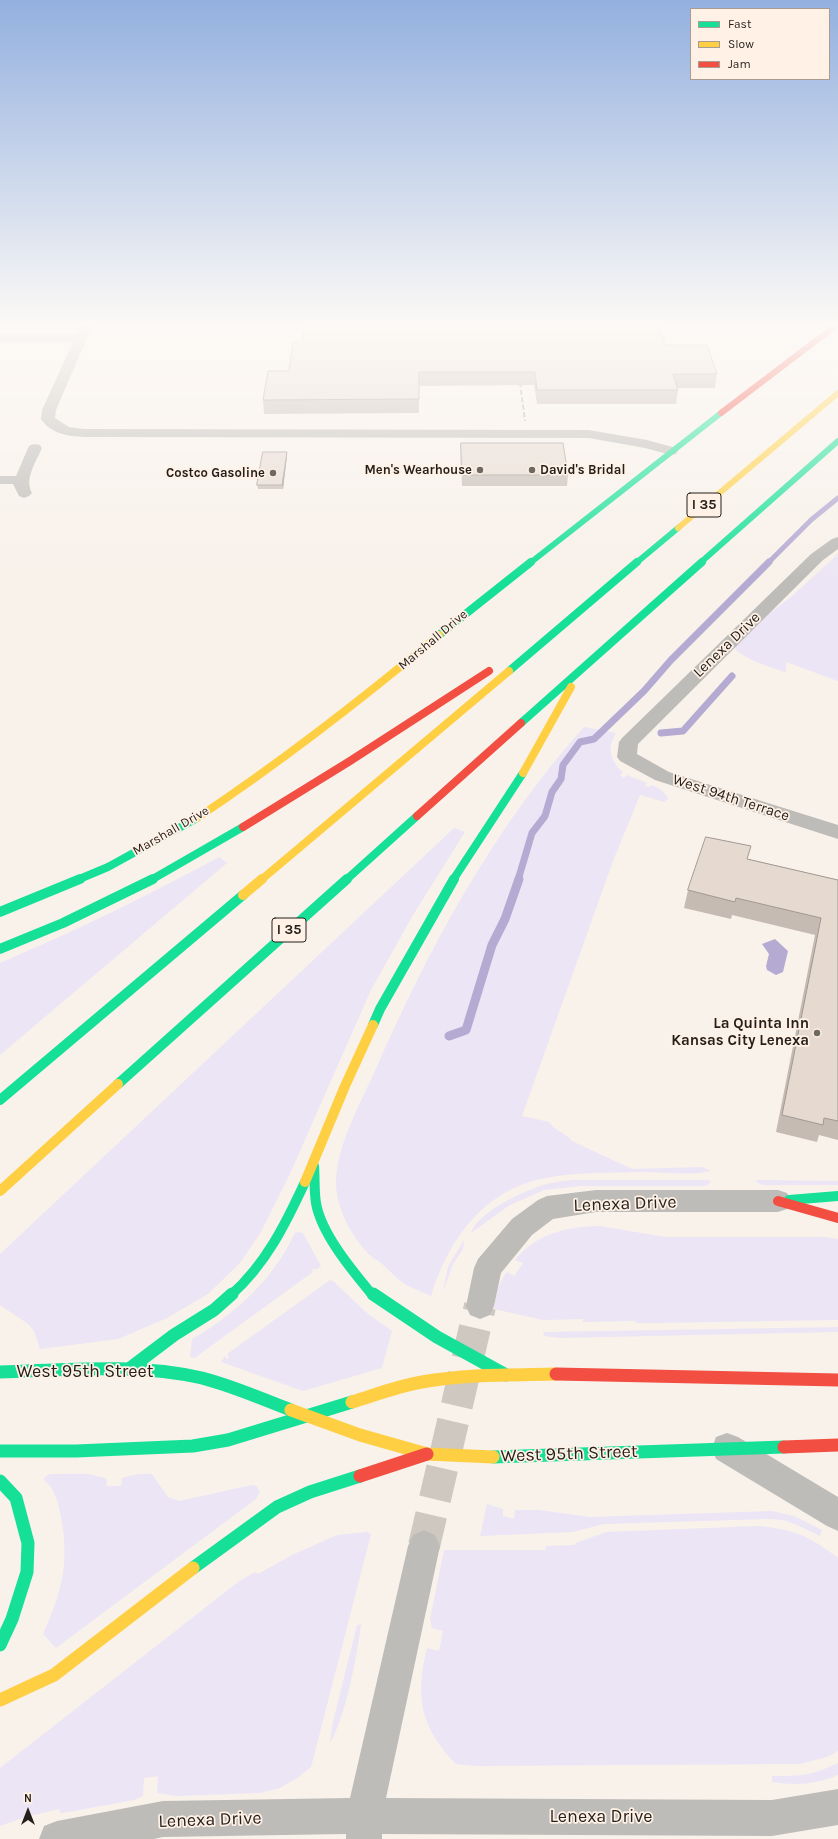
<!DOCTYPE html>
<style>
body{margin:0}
#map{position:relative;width:838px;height:1839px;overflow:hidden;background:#f9f2eb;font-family:Karla,sans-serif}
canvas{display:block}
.legend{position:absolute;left:690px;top:8px;width:140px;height:72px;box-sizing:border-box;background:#fff1e5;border:1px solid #a79d94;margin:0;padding:5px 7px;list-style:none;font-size:12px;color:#241f1b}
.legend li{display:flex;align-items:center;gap:8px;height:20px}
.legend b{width:20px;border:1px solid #a79d94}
.north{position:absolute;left:8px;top:1791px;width:40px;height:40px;-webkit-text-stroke:3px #fff1e5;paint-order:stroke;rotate:0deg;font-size:11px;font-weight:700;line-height:16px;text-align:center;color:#241f1b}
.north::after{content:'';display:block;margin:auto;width:14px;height:18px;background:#241f1b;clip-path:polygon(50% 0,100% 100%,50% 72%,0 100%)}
</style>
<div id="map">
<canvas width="838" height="1839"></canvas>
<ul class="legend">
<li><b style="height:5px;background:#16e098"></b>Fast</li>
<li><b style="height:5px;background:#ffcf43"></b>Slow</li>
<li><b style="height:5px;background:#f24e42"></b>Jam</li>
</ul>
<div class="north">N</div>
</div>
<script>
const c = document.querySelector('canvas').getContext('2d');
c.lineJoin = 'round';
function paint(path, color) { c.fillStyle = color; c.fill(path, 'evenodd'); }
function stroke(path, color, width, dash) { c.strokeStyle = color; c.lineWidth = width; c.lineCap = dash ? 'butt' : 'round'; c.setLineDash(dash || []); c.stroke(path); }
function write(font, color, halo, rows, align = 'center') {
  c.font = font + ' Karla,sans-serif'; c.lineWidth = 3.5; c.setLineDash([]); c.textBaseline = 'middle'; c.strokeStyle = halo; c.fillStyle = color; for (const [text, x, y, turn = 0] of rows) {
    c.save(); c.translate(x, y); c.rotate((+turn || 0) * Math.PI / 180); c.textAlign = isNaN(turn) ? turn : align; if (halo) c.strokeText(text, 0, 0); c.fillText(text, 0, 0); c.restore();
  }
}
const green = new Path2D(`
 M 838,554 L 838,681 L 786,662 L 786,671 L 784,672 C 772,667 738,658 734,646 L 763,618 L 791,597 Z
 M 584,727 L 616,733 C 606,750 611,760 623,773 L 620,775 L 624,778 L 627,775 L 647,783 L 645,786 L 649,787 L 651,785 C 658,787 666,792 668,799 L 664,802 L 640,795 L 613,861 L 522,1116 L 549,1122 C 555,1131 566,1133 572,1141 L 632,1169 L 702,1167 L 711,1171 C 689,1176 664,1172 642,1172 C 609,1173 577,1172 545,1178 C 483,1190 448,1240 431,1296 C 423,1292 414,1289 406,1285 C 397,1279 389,1270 380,1262 C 378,1260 374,1259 372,1257 C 353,1240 337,1210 336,1185 C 335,1149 359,1106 374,1073 C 428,950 493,828 584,727 Z
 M 454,828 L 465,832 L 413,915 L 371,990 L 289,1176 L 261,1232 L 240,1263 L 208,1294 L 167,1318 L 118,1339 L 40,1349 L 34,1331 L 28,1324 L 0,1305 L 0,1254 Z
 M 219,857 L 227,863 L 0,1055 L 0,963 C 75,931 147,896 219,857 Z
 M 574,1180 L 706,1180 L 711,1181 L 709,1184 L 704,1186 L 580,1186 L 544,1190 L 510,1205 L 471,1233 C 476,1213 524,1191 543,1185 C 553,1182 564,1181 574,1180 Z
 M 755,1180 L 838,1181 L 838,1185 L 764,1185 L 760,1184 Z
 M 600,1226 L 665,1237 L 824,1237 L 838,1239 L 838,1320 L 655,1323 L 636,1323 L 635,1321 L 583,1322 L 583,1319 L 543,1320 L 494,1309 C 496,1295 498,1283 507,1272 L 514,1276 L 523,1263 L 515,1260 C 536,1234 568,1226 600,1226 Z
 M 298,1232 L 303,1233 L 321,1266 L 316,1270 L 314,1268 L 312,1270 L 313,1272 L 200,1354 L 195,1358 L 190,1357 L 192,1339 C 236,1314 273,1279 295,1233 Z
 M 463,1241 L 464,1242 L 463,1249 L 453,1264 L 443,1292 L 448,1267 Z
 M 330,1280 L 334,1282 L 367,1313 L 392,1331 L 382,1368 L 303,1391 L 221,1362 L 225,1356 L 227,1359 L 229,1357 L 227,1354 Z
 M 838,1327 L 838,1332 L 559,1338 L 544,1336 L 543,1332 Z
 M 50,1474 L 88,1474 L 105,1478 L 107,1480 L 106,1486 L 121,1486 L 122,1478 L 138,1474 L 152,1474 L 168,1497 L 179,1501 L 252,1485 L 257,1486 L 260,1492 L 256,1499 L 56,1648 L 43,1634 C 63,1590 70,1559 60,1512 C 58,1501 53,1486 44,1480 L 45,1477 Z
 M 487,1504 L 503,1509 L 503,1516 L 514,1519 L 515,1510 L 539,1510 L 590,1517 L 772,1511 L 794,1516 L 822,1530 L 820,1536 L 795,1524 L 783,1520 L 768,1519 L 604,1524 L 573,1532 L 480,1536 Z
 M 757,1526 C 793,1529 810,1536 838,1558 L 838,1751 L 827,1757 L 800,1764 L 476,1766 L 456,1764 C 420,1727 415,1697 427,1648 L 439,1651 L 443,1631 L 432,1628 L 430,1619 L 444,1550 L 545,1550 L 546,1546 L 574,1545 L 576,1543 L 606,1532 Z
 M 367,1532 L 371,1534 L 311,1767 L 297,1778 L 280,1788 L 260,1793 L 176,1796 L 157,1793 L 158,1776 L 144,1778 L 143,1796 L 134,1800 L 63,1813 L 60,1813 L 60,1809 L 25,1817 L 0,1826 L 0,1768 L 238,1582 L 255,1572 L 258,1574 L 292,1555 L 337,1535 Z
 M 361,1624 C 357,1657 346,1715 330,1743 L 332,1726 L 357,1625 Z
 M 838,1763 L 838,1775 C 816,1784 796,1786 772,1782 L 772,1776 C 801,1776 811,1776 838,1763 Z`);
const water = new Path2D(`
 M 775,939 L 788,951 L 783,972 L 776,975 L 767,970 L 766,966 L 769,954 L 762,944 Z`);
const streamFar2 = new Path2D(`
 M 768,563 L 811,520 L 838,498`);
const streamFar1 = new Path2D(`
 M 661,733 L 683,731 L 732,676
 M 518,880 L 532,833 L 545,816 L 552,792 L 561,779 L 563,765 L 580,742 L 594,739 L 644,691 L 671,660 L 769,562`);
const stream = new Path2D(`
 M 449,1036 L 466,1030 L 492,945 L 505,919 L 519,879`);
const streetTunnel = new Path2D(`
 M 424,1546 L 480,1306`);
const street = new Path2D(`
 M 82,322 L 94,322 L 56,410 L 55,418 L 69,427 L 84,429 L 589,430 L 647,440 L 676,448 L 678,451 L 676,454 L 671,455 L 645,448 L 589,438 L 84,437 C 67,436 51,434 41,419 L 42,410 L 73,342 L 0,342 L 0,334 L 76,334 Z
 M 35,444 L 40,445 L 42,448 C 36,462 24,479 32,493 L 29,496 L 24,498 L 19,496 L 13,484 L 0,484 L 0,476 L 16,476 L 28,448 L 30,445 Z
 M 838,537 L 838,549 L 823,560 L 638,744 L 637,754 L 669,772 L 838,825 L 838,839 L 655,780 L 620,761 L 617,757 L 619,742 L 622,738 L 811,554 L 832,539 Z
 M 596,1190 L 778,1190 L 787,1193 L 791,1201 L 787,1209 L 778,1212 L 596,1212 L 553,1219 L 532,1235 L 501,1273 L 494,1306 L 490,1315 L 480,1319 L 470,1315 L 466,1306 L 474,1268 L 478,1259 L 512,1219 L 538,1200 L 547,1196 Z
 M 727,1433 L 738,1437 L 838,1497 L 838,1531 L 827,1526 L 716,1459 L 712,1448 L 716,1437 Z
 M 424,1530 L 435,1535 L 440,1546 L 386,1798 L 772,1800 L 838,1789 L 838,1825 L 772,1836 L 382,1834 L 382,1839 L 346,1839 L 346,1834 L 163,1837 L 154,1839 L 39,1839 L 44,1826 L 57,1821 L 163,1801 L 350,1798 L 408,1546 L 413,1535 Z`);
const fastFar3 = new Path2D(`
 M 530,563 L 721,413
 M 636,563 L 678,528
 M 700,563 L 838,441`);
const fastFar2 = new Path2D(`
 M 439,635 L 531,562
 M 509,671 L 637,562
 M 521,723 L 702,562
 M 77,880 L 108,867 L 197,818
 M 151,880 L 243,827
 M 346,880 L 417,816
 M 453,880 L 523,773`);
const fastFar1 = new Path2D(`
 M 0,912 L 80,879
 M 0,949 L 63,923 L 153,879
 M 373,1025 L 380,1009 L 454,879
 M 118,1084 L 347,879
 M 0,1100 L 243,895
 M 314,1166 C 315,1178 314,1191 316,1203 C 321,1233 351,1269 370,1292 L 374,1295
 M 789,1200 L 838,1196
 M 231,1295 C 266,1264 286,1223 305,1182`);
const fast = new Path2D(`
 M 373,1294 L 437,1337 L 506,1375
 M 129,1369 L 174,1335 L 214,1310 L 232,1294
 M 0,1372 C 67,1370 136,1363 202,1378 C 233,1386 262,1399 291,1410
 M 0,1451 L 76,1451 L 193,1446 L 228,1440 L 352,1402
 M 493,1457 L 784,1447
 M 0,1481 L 16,1498 L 28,1543 L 27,1572 L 12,1619 L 0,1645
 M 193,1568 L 277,1507 L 310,1492 L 360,1476`);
const slowFar3 = new Path2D(`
 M 678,528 L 838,393`);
const slowFar2 = new Path2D(`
 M 523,773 L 571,687
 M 197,818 C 281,762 361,700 439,635
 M 261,880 L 509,671`);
const slowFar1 = new Path2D(`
 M 243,895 L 262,879
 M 305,1182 L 345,1086 L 373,1025
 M 0,1191 L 118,1084`);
const slow = new Path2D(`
 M 352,1402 C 375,1395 398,1386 422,1382 C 466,1374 512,1375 556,1374
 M 291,1410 L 360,1435 L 427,1454 L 493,1457
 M 0,1700 L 54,1675 L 193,1568`);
const jamFar3 = new Path2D(`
 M 721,413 L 838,324`);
const jamFar2 = new Path2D(`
 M 417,816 L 521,723
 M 243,827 L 350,761 L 489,671`);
const jamFar1 = new Path2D(`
 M 778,1201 L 838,1218`);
const jam = new Path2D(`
 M 556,1374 L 838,1380
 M 784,1447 L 838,1445
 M 360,1476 L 427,1454`);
const rail = new Path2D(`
 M 519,375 L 525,421`);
const wall = new Path2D(`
 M 525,322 L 658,322 L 665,345 L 717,374 L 715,388 L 677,388 L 678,390 L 676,404 L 537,404 L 534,385 L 419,386 L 419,413 L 264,414 L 263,400 L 289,371 L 525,325 Z
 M 461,443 L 568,475 L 567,486 L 462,486 L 461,454 Z
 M 287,452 L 287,456 L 283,489 L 258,489 L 257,485 Z
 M 748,859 L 838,880 L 838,1140 L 819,1135 L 817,1142 L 776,1132 L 815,935 L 732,915 L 731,919 L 684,908 L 688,890 Z`);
const shadedWall = new Path2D(`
 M 287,452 L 287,456 L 283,489 L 282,485 Z`);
const building = new Path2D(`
 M 528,322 L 658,322 L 665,345 L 707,345 L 717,374 L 673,374 L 678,390 L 537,390 L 535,372 L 419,372 L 419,399 L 263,400 L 268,371 L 289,371 L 293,342 L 302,342 L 305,325 L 528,325 Z
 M 461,443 L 563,443 L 568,475 L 462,475 Z
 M 263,452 L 287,452 L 282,485 L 257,485 Z
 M 706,837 L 751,846 L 747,859 L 838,880 L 838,1121 L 824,1118 L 823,1125 L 782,1115 L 821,918 L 736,898 L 735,902 L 688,890 Z`);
const markers = [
 [480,470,4,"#6f6964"],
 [532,470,4,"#6f6964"],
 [273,473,4,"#6f6964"],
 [817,1033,4,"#6f6964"]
];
const farPoinames = [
 ["Men's Wearhouse",472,470],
 ["David's Bridal",540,470,"left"],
 ["Costco Gasoline",265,473]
];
const farStreetnames = [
 ["Marshall Drive",433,640,-40],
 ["Marshall Drive",171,831,-30]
];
const shields = [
 [704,505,34],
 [289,930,34]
];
const shieldNames = [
 ["I 35",704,505],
 ["I 35",289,930]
];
const streetNames = [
 ["Lenexa Drive",727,645,-44],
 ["West 94th Terrace",731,798,18]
];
const poiNames = [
 ["La Quinta Inn",809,1024],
 ["Kansas City Lenexa",809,1041]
];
const nearStreetnames = [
 ["Lenexa Drive",625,1204,-2],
 ["West 95th Street",85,1372],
 ["West 95th Street",569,1454,-2],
 ["Lenexa Drive",601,1817],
 ["Lenexa Drive",210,1820,-2]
];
paint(green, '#ebe5f5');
paint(water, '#b4aad2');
stroke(streamFar2, '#b4aad2', 5);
stroke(streamFar1, '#b4aad2', 7);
stroke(stream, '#b4aad2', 9);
stroke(streetTunnel, '#cec8c1', 32, [32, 16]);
paint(street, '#bebcb9');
stroke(fastFar3, '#16e098', 6);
stroke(fastFar2, '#16e098', 8);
stroke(fastFar1, '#16e098', 10);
stroke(fast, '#16e098', 13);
stroke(slowFar3, '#ffcf43', 6);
stroke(slowFar2, '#ffcf43', 8);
stroke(slowFar1, '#ffcf43', 10);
stroke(slow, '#ffcf43', 13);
stroke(jamFar3, '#f24e42', 6);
stroke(jamFar2, '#f24e42', 8);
stroke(jamFar1, '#f24e42', 10);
stroke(jam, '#f24e42', 13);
stroke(rail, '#b1aeab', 2, [5, 2.5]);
paint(wall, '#c6bbb3');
paint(shadedWall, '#a19992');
paint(building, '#e6dad0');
stroke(building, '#a19992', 1);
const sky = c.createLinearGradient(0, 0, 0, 579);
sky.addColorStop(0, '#93b0df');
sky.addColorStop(0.56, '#fcf9f6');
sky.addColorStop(1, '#fcf9f600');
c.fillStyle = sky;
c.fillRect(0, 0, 838, 579);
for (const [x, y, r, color] of markers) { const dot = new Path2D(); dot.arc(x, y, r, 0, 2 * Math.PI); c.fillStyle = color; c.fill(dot); stroke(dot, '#fff1e5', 1.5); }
write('bold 13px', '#241f1b', '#fff1e5', farPoinames, 'right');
write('13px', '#241f1b', '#fff1e5', farStreetnames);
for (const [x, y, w] of shields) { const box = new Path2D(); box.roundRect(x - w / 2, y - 12, w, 24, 3); c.fillStyle = '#fff1e5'; c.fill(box); stroke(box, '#241f1b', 1); }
write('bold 14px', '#241f1b', null, shieldNames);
write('15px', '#241f1b', '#fff1e5', streetNames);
write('bold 15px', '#241f1b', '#fff1e5', poiNames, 'right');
write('18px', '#241f1b', '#fff1e5', nearStreetnames);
</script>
